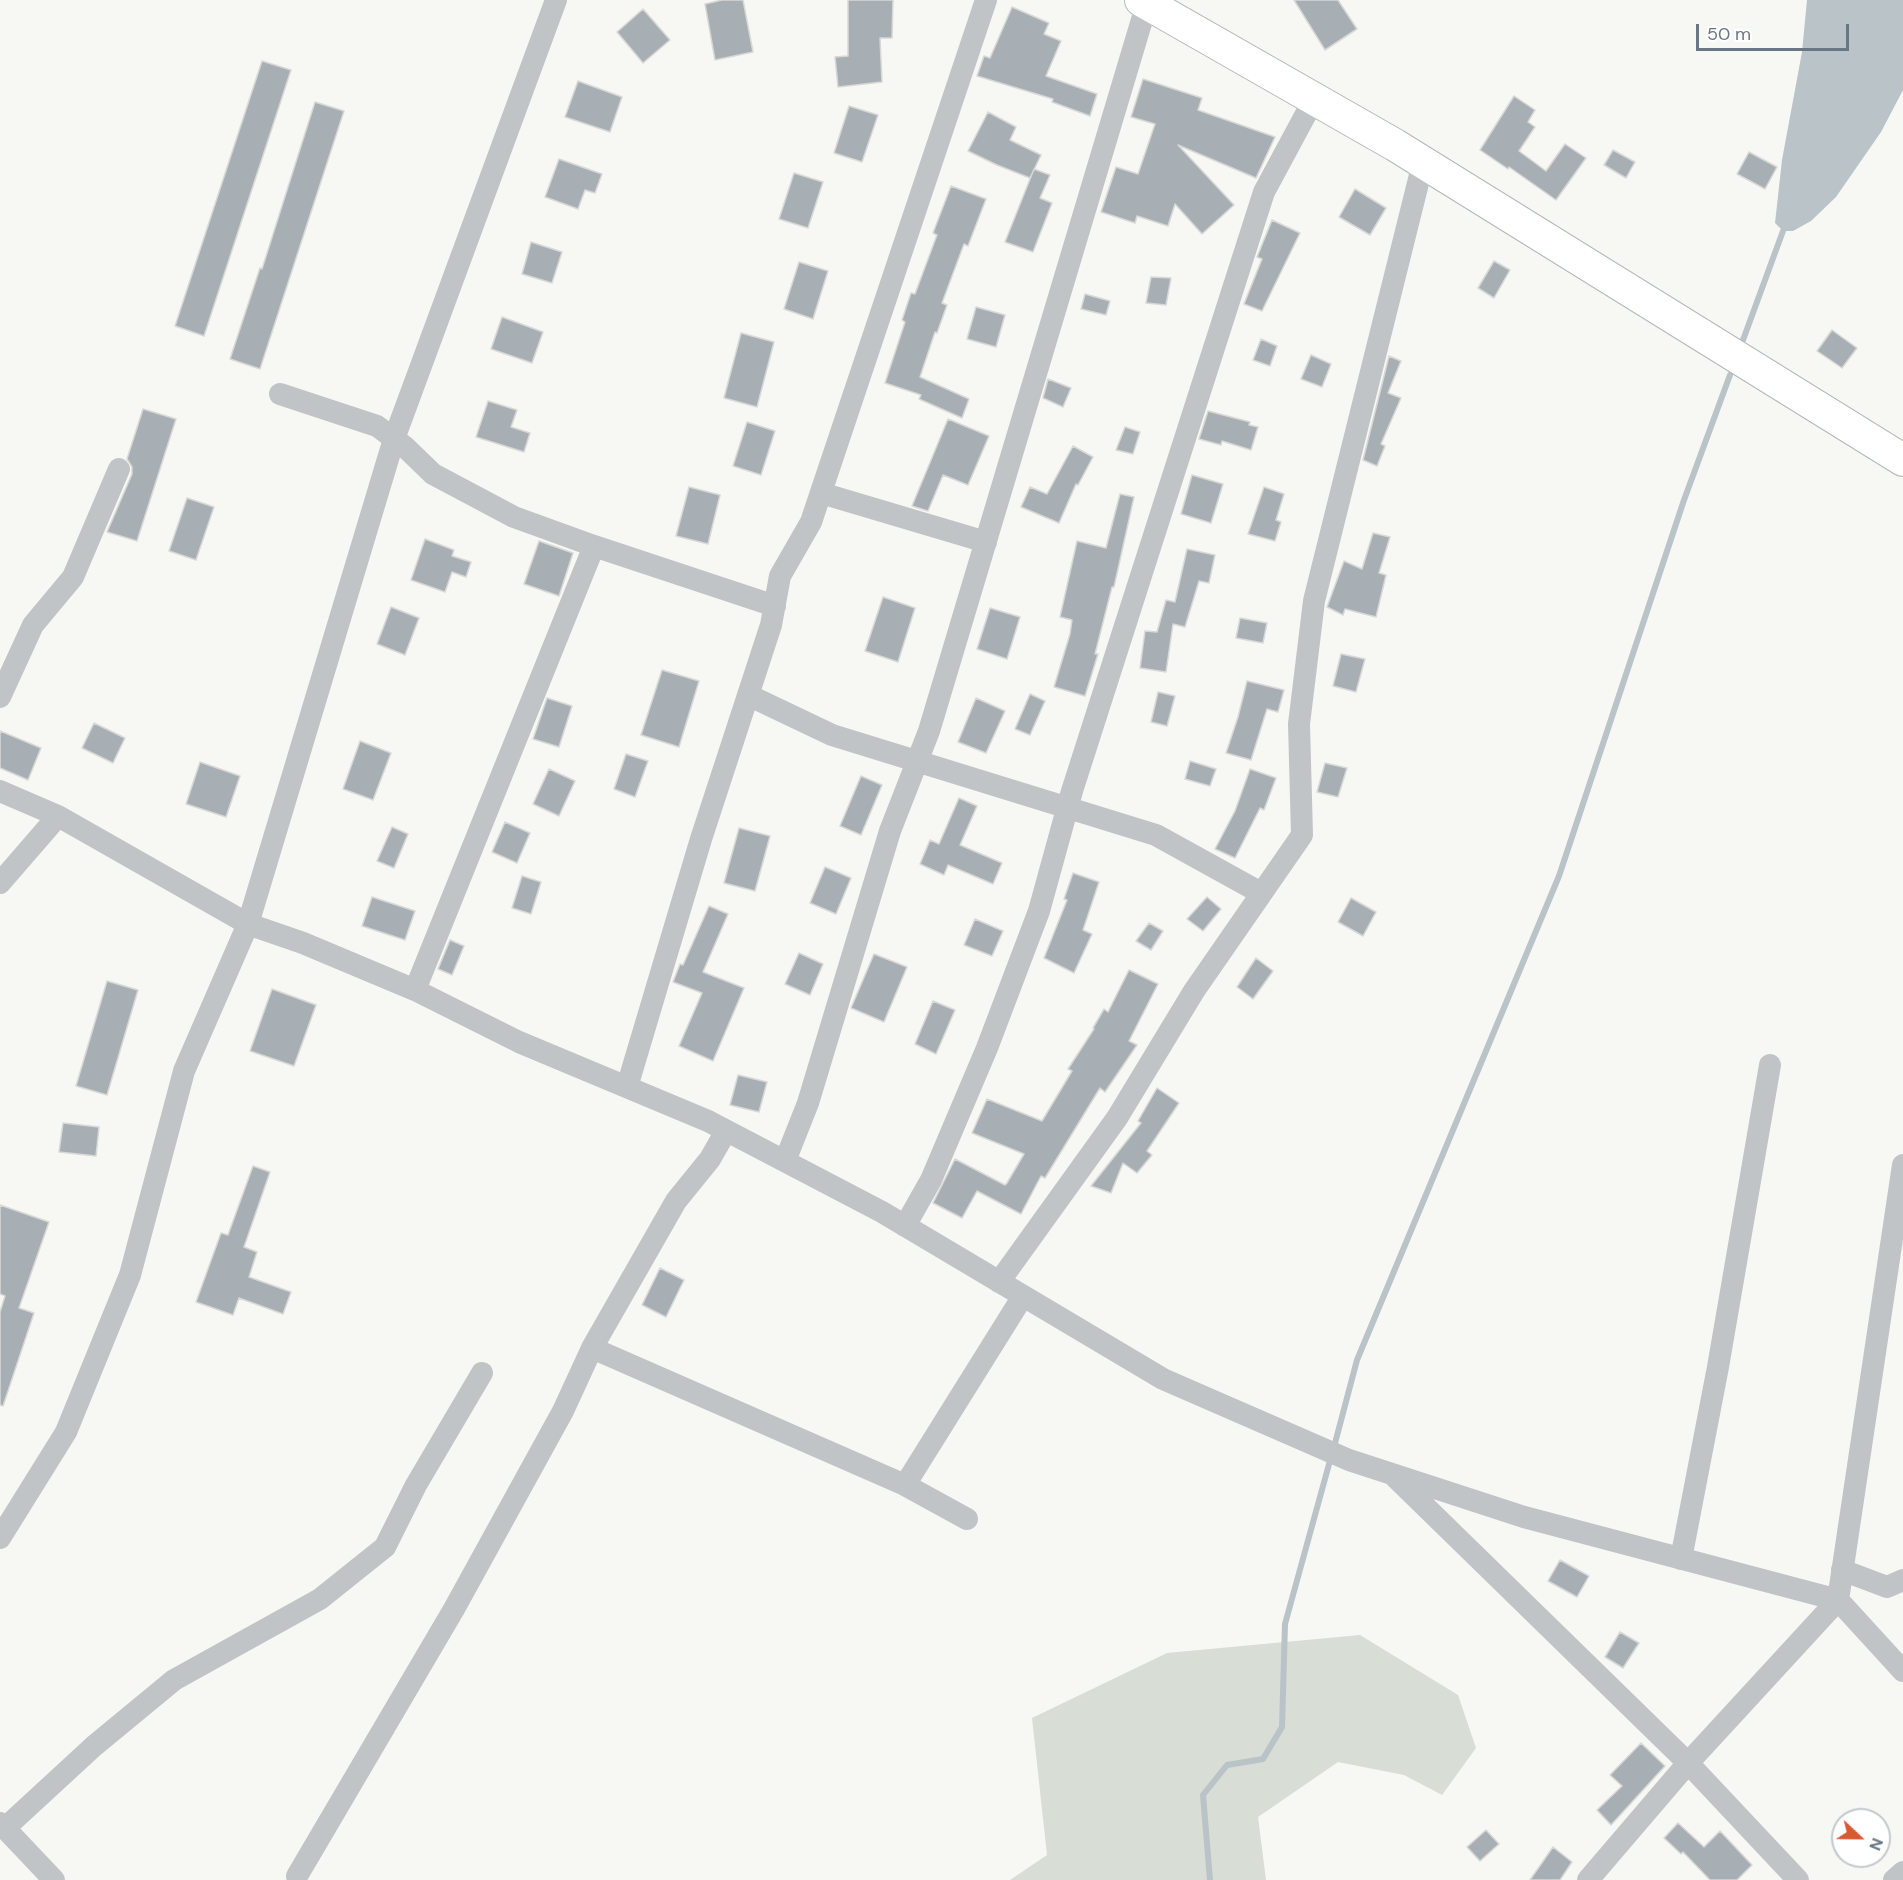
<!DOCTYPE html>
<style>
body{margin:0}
#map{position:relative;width:1903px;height:1880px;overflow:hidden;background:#f7f7f4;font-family:"DM Sans",sans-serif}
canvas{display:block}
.north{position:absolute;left:1831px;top:1808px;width:60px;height:60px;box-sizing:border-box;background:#fff;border:2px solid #c3c9cd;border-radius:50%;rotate:112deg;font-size:16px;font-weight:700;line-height:24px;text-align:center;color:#687783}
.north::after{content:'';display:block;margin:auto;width:21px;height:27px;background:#d85a33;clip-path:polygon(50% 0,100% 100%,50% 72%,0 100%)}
.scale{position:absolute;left:1696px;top:24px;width:153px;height:27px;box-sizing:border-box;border:3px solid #687783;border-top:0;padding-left:8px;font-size:18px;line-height:21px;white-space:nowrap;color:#687783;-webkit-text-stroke:4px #fff;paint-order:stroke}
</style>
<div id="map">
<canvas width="1903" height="1880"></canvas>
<div class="north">N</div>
<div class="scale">50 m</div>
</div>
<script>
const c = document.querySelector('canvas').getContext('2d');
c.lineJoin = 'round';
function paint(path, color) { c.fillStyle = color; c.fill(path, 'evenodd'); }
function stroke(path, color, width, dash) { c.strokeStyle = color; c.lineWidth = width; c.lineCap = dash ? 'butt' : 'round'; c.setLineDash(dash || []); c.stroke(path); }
const green = new Path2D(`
 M 1360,1635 L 1458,1695 L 1476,1748 L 1442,1795 L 1404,1775 L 1338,1762 L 1258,1817 L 1266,1880 L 1010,1880 L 1047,1855 L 1032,1718 L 1167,1653 Z`);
const water = new Path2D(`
 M 1807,0 L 1903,0 L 1903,90 L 1881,132 L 1836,197 L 1811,221 L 1793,231 L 1783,231 L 1775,223 L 1782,160 L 1802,52 Z`);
const stream = new Path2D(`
 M 1743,340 L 1783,231
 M 1334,1447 L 1357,1360 L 1559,876 L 1684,500 L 1730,375
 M 1210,1880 L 1203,1795 L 1227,1765 L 1263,1759 L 1282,1727 L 1285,1624 L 1331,1457`);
const building = new Path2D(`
 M 722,0 L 743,0 L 753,52 L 715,60 L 705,4 Z
 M 848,0 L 893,0 L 892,38 L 880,38 L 882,82 L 838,87 L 835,57 L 848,56 Z
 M 1294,0 L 1338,0 L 1357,29 L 1325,50 Z
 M 1012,7 L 1049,23 L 1044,34 L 1061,41 L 1046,76 L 1097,94 L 1090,116 L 1052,102 L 1053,99 L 977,76 L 984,56 L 990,58 Z
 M 643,9 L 670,40 L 643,63 L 617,32 Z
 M 262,61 L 291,70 L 204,336 L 175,326 Z
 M 1143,79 L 1202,98 L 1198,110 L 1275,137 L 1256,178 L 1178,145 L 1234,205 L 1202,234 L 1175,204 L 1168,226 L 1137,216 L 1135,223 L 1101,212 L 1116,167 L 1138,174 L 1155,124 L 1131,117 Z
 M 578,81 L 622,97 L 610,132 L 565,117 Z
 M 1514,96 L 1535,110 L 1528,122 L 1535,127 L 1519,151 L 1546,171 L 1565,144 L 1586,158 L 1556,200 L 1509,167 L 1508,169 L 1480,150 Z
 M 315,102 L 344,111 L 260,369 L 230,359 L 260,268 L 262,269 Z
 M 849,106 L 878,115 L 862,162 L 834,153 Z
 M 988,112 L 1016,127 L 1010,140 L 1041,155 L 1030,178 L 997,165 L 968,151 Z
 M 1613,150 L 1635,162 L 1626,178 L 1604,165 Z
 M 1749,152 L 1777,167 L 1765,189 L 1737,174 Z
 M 559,159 L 602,174 L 595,193 L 585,190 L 578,209 L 545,197 Z
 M 1034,169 L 1050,175 L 1040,198 L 1052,203 L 1033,252 L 1005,242 Z
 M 794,173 L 823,182 L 808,228 L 779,219 Z
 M 951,186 L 986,199 L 968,246 L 964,244 L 942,303 L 947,305 L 937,333 L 935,332 L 920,377 L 969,399 L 962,418 L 919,399 L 921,395 L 885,383 L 905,322 L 902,320 L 911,293 L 915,294 L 937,235 L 933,233 Z
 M 1355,189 L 1386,208 L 1370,235 L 1339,217 Z
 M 1272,220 L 1300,233 L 1262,311 L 1244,304 L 1262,259 L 1257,257 Z
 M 531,242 L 562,252 L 552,283 L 522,274 Z
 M 1494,261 L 1510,270 L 1494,298 L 1478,288 Z
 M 799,262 L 828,271 L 813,319 L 784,309 Z
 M 1151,277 L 1171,278 L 1166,305 L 1146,303 Z
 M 1085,294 L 1110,301 L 1106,315 L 1081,309 Z
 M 976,307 L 1005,315 L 996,347 L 967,339 Z
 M 502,317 L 543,332 L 532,363 L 491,349 Z
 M 1832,330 L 1857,348 L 1842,368 L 1817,351 Z
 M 741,333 L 774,342 L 757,407 L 724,398 Z
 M 1261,339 L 1277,346 L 1270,366 L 1253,360 Z
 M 1311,355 L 1331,364 L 1322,387 L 1301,379 Z
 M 1389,356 L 1401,361 L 1388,393 L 1401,398 L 1381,444 L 1385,446 L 1377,466 L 1363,460 Z
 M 1048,379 L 1071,388 L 1063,407 L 1043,398 Z
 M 488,401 L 517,410 L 511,427 L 530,433 L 524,452 L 476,437 Z
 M 143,409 L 176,419 L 137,541 L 107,532 L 132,474 L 132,467 L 127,459 Z
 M 1208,411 L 1250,422 L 1249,425 L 1258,427 L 1251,450 L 1222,441 L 1221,445 L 1199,439 Z
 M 948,419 L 989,436 L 968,485 L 943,475 L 928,511 L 912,506 Z
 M 747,422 L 775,431 L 761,475 L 733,466 Z
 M 1125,427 L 1140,432 L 1133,454 L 1116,450 Z
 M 1073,446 L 1093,457 L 1078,485 L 1076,484 L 1059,523 L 1021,507 L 1030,487 L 1047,494 Z
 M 1192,475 L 1223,484 L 1211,523 L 1181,514 Z
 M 689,487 L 720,495 L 708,544 L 676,536 Z
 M 1264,487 L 1284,494 L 1276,520 L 1281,522 L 1275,541 L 1248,534 Z
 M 1120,494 L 1134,497 L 1114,587 L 1112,587 L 1095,654 L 1098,654 L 1085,696 L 1054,687 L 1070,634 L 1072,620 L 1060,617 L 1077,541 L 1106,548 Z
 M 187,498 L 214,507 L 196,560 L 169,551 Z
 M 1373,533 L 1390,537 L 1379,573 L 1386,575 L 1376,617 L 1345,609 L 1343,615 L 1327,607 L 1344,561 L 1362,569 Z
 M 425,539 L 454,550 L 452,556 L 471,562 L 466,577 L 452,572 L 445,592 L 411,580 Z
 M 539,541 L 573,553 L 559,596 L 524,584 Z
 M 1187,549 L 1215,555 L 1209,583 L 1199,581 L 1185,627 L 1173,624 L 1166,672 L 1140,668 L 1145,631 L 1157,632 L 1166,600 L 1175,602 Z
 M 883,597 L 915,608 L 898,662 L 865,651 Z
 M 391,607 L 419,618 L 405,655 L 377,644 Z
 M 990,608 L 1020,617 L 1007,659 L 977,649 Z
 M 1240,618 L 1267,623 L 1263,643 L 1236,638 Z
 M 1341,654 L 1365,659 L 1356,692 L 1333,686 Z
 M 662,670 L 699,681 L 679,747 L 641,735 Z
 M 1247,681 L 1284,690 L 1278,712 L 1267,709 L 1251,760 L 1226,753 L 1238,717 Z
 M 1158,692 L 1175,696 L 1167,726 L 1151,722 Z
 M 1030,694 L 1045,701 L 1030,735 L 1015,729 Z
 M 547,698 L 572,706 L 559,747 L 533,739 Z
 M 976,698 L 1005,711 L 986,753 L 958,742 Z
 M 94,723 L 125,738 L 113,763 L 82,748 Z
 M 0,731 L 41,748 L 28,780 L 0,768 Z
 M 360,741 L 391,753 L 373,800 L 343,789 Z
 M 626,754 L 648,761 L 635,797 L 614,789 Z
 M 1190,761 L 1216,769 L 1210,786 L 1185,779 Z
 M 200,762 L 240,776 L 226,817 L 186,804 Z
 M 1325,763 L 1347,768 L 1338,797 L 1317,792 Z
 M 549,769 L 575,781 L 559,816 L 533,804 Z
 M 1250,769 L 1276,778 L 1264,810 L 1260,808 L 1235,858 L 1215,849 L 1235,811 Z
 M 861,776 L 882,785 L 861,835 L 840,826 Z
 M 959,798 L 977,806 L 960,845 L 1002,863 L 993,884 L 948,865 L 944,875 L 920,864 L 930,840 L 939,844 Z
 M 505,822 L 530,833 L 517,863 L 492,852 Z
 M 392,827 L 408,834 L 394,868 L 377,861 Z
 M 739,828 L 770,836 L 755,891 L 724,883 Z
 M 825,867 L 851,878 L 836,914 L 810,903 Z
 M 1073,873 L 1099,882 L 1083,930 L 1092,934 L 1074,973 L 1044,958 L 1067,900 L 1064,899 Z
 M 522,876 L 541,882 L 531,914 L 512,908 Z
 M 372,897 L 415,911 L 405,940 L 362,926 Z
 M 1207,897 L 1221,909 L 1203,931 L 1187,919 Z
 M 1351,898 L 1376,912 L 1363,936 L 1338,922 Z
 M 709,906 L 728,914 L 703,972 L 744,988 L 713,1061 L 679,1046 L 702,993 L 673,982 L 680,964 L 683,965 Z
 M 975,919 L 1003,931 L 992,956 L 964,945 Z
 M 1149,923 L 1163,931 L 1151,950 L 1136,941 Z
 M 450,940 L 464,946 L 452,975 L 438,969 Z
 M 799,953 L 823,964 L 810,995 L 785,984 Z
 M 874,954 L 907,967 L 884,1022 L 851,1008 Z
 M 1256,958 L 1273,971 L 1253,999 L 1237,987 Z
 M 1129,970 L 1158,984 L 1129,1041 L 1137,1045 L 1105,1092 L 1100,1088 L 1045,1178 L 1041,1176 L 1021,1214 L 977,1191 L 962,1218 L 933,1203 L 955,1159 L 1005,1185 L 1007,1183 L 1024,1154 L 972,1133 L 987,1099 L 1042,1121 L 1072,1071 L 1068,1069 L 1094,1029 L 1093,1028 L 1104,1009 L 1108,1012 Z
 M 107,981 L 138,990 L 107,1095 L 76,1086 Z
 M 272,989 L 316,1005 L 294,1066 L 250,1051 Z
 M 933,1001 L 955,1010 L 936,1054 L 915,1044 Z
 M 738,1075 L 767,1082 L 759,1112 L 730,1105 Z
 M 1157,1088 L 1179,1103 L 1147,1151 L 1152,1155 L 1137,1173 L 1123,1163 L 1111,1193 L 1091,1186 L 1141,1123 L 1138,1121 Z
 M 63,1123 L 99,1127 L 96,1156 L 59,1152 Z
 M 253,1166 L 270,1172 L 244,1247 L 257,1252 L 249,1277 L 291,1292 L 283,1314 L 239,1298 L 233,1315 L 196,1302 L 221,1233 L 228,1235 Z
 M 0,1205 L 49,1222 L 19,1308 L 34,1313 L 3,1406 L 0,1405 L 0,1312 L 5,1296 L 0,1294 Z
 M 660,1268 L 684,1280 L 666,1317 L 642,1305 Z
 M 1560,1560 L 1589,1576 L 1577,1597 L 1548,1581 Z
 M 1620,1632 L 1639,1643 L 1623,1668 L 1605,1657 Z
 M 1641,1743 L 1665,1766 L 1611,1825 L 1597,1810 L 1622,1786 L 1610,1775 Z
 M 1678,1823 L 1704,1847 L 1720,1831 L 1752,1865 L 1737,1880 L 1710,1880 L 1683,1852 L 1681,1854 L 1664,1838 Z
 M 1486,1830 L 1499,1844 L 1480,1861 L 1467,1847 Z
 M 1553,1847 L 1572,1862 L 1560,1880 L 1530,1880 Z`);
const street = new Path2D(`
 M 280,394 L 377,426 L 404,446 L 433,474 L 514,517 L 594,546
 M 821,493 L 986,542
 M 748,695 L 832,735 L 1156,835 L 1261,893
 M 0,697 L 33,625 L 73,577 L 119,469
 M 0,791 L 58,816 L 248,924 L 303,943 L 415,990 L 519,1042 L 708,1121 L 882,1212 L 1163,1379 L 1349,1460 L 1524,1517 L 1838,1600 L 1903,1671
 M 0,883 L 58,816
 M 415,990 L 594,546 L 775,606
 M 627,1087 L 701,839 L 771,625 L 780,576 L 811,522 L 986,0
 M 785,1161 L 808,1103 L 890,831 L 929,731 L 1147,3
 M 905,1226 L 931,1180 L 987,1048 L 1039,911 L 1072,791 L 1264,192 L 1314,99
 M 999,1282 L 1117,1118 L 1194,991 L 1302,835 L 1299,724 L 1314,601 L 1423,163
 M 592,1348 L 905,1485 L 967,1519
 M 1396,1478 L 1688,1763 L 1798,1880
 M 905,1485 L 1023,1296
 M 0,1538 L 66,1432 L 130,1275 L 184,1071 L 248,924 L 394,439 L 556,0
 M 1681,1559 L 1718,1367 L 1770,1065
 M 1842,1570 L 1887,1587 L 1903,1580
 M 0,1823 L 54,1880
 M 5,1828 L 94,1746 L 174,1680 L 320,1599 L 385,1547 L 416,1485 L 482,1373
 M 297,1876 L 454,1609 L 563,1411 L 592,1348 L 676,1201 L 710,1159 L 726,1131
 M 1588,1880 L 1688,1763 L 1838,1600 L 1903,1165
 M 1894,1880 L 1903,1872`);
const secondary = new Path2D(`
 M 1141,0 L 1395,145 L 1903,460`);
paint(green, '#d8ddd5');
paint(water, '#b9c3c8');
stroke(stream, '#b9c3c8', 6);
paint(building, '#a8afb4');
stroke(building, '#d8d8d6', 1.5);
stroke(secondary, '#b3b8bc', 34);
stroke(street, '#c0c4c7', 22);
stroke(secondary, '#fff', 32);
</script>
